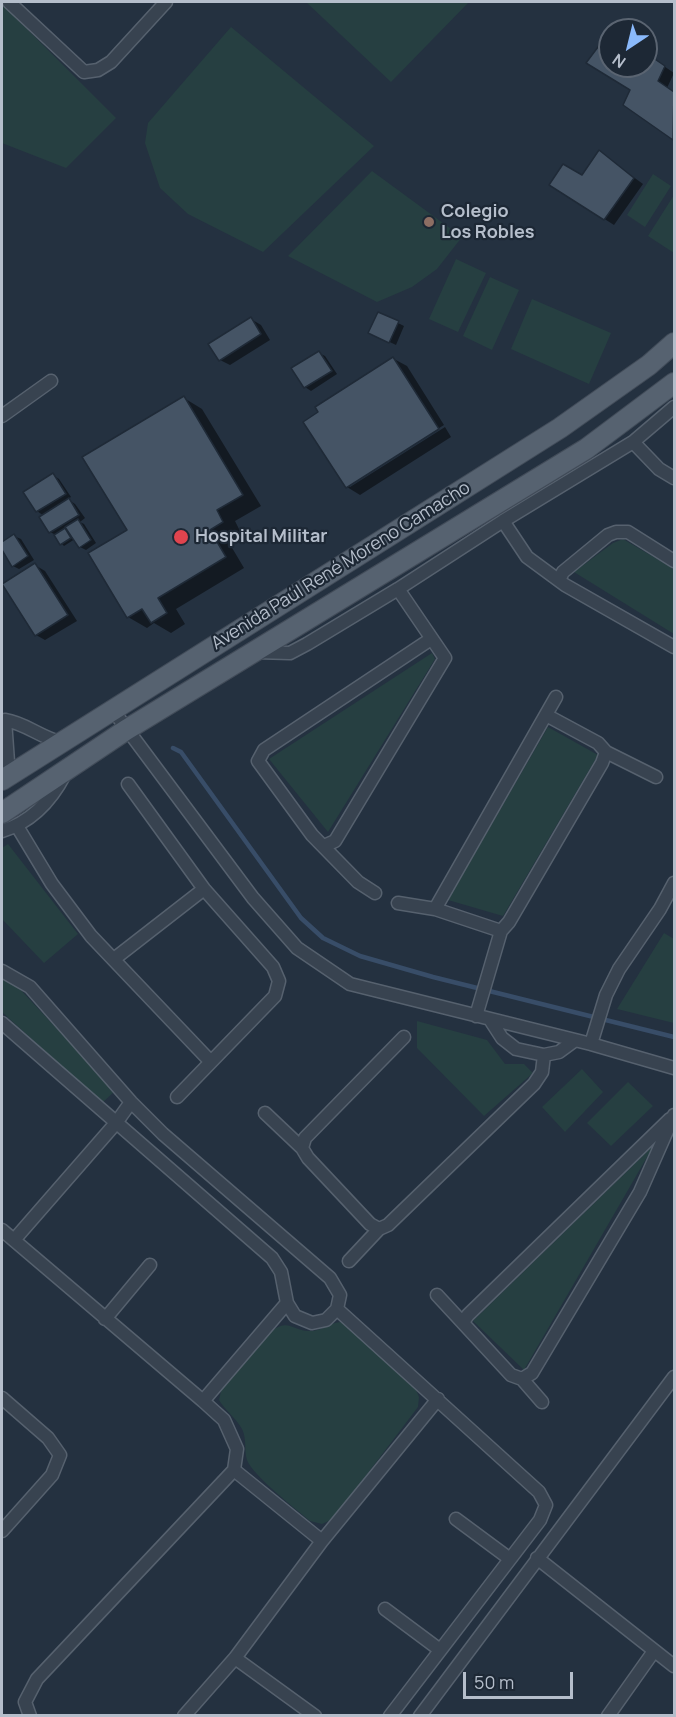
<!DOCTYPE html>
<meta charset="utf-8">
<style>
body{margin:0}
#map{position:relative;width:676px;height:1717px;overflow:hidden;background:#243140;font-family:Manrope,sans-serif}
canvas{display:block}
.frame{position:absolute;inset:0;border:3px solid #b5becb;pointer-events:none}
.north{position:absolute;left:598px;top:18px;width:60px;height:60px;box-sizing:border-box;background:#1d2835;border:2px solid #5a6471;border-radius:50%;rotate:215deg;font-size:16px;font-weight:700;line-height:24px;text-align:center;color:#b5becb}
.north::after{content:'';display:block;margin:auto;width:21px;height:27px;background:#8ab9fb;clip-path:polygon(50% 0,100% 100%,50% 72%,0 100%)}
.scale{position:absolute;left:463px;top:1672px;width:110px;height:27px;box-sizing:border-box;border:3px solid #b5becb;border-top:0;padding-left:8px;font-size:18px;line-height:21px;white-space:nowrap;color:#b5becb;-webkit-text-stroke:4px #1d2835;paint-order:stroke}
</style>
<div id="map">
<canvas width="676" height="1717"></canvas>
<div class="frame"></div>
<div class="north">N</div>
<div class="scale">50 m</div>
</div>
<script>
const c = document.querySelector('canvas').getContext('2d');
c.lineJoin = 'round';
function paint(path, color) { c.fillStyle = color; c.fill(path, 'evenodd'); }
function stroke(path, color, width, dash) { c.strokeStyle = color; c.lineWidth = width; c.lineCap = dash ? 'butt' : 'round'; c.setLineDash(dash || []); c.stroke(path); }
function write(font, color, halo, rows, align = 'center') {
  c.font = font + ' Manrope,sans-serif'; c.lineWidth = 4.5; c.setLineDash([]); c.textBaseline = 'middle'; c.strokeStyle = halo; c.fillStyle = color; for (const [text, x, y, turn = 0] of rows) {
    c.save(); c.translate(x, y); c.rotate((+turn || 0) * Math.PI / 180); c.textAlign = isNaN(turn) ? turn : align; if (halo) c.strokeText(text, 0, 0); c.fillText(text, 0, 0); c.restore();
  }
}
const green = new Path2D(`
 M 306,2 L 469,2 L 391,82 Z
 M 2,4 L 116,118 L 66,168 L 2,143 Z
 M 231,27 L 374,146 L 263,252 L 188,214 L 160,188 L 145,143 L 148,123 Z
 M 372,171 L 462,237 L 437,269 L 412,287 L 377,302 L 288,256 Z
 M 653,174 L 671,186 L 645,227 L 627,215 Z
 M 674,195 L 674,253 L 648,236 Z
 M 456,259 L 486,273 L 458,332 L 429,319 Z
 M 490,277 L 519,290 L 492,350 L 463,336 Z
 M 532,299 L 611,333 L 589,384 L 511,349 Z
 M 623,539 L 674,569 L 674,634 L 574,572 L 613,543 Z
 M 432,653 L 435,659 L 328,832 L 269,759 Z
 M 548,727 L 598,755 L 503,916 L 448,900 Z
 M 8,844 L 78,934 L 44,963 L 2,919 L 2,848 Z
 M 664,933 L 674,939 L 674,1023 L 617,1009 Z
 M 2,977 L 18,987 L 115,1091 L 102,1103 L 2,1012 Z
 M 417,1021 L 487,1040 L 505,1064 L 524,1064 L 533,1073 L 484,1116 L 417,1048 Z
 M 582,1069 L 603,1092 L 565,1132 L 542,1107 Z
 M 628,1082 L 653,1106 L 611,1146 L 587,1123 Z
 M 654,1145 L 524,1370 L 473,1321 Z
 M 340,1322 L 350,1326 L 414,1385 L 419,1397 L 418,1407 L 333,1519 L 322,1524 L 310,1521 C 296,1509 253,1476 247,1460 C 244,1451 247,1439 242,1429 C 236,1418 225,1410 219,1400 L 222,1387 L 273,1330 C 290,1319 292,1331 309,1331 C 320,1332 329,1323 340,1322 Z`);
const shadow = new Path2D(`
 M 610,33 L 610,66 L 646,66 L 646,54 L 674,73 L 667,88 L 674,93 L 674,139 L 625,105 L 632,89 L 588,63 Z
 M 599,152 L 643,184 L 614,225 L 551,185 L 583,177 Z
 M 251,319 L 261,325 L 270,340 L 230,365 L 220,360 Z
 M 398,323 L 404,326 L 396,345 L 377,336 Z
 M 319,353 L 325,356 L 337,374 L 311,391 L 305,387 Z
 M 394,359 L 407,366 L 444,425 L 350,483 L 350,487 L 445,427 L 451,437 L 360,495 L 347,487 Z
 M 184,398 L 202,409 L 261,506 L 235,521 L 241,533 L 228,541 L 244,568 L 176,609 L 185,624 L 171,633 L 154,623 L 147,628 L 128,617 L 129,531 Z
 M 53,475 L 59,479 L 71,497 L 68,499 L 75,504 L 85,518 L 80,522 L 84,524 L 96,543 L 86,550 L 80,547 L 75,539 L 64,546 L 62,544 L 56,535 L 50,532 L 41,518 L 44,516 L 37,511 Z
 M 14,536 L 21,539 L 34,560 L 19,569 L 13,566 L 2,547 L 2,544 Z
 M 35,565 L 45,571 L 77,621 L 45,640 L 36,635 Z`);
const stream = new Path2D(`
 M 173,748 L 181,752 L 301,918 L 323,938 L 360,956 L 433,977 L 674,1037`);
const building = new Path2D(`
 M 610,31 L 610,66 L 646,66 L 646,53 L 665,66 L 658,81 L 674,92 L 673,140 L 623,105 L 630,90 L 586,63 Z
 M 599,150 L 634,178 L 604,220 L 549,185 L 563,164 L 582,175 Z
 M 378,312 L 399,321 L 389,343 L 368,333 Z
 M 251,317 L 261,334 L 219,361 L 208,344 Z
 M 319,351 L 332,371 L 304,388 L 291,368 Z
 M 393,357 L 439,429 L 346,488 L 303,422 L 318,412 L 315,407 Z
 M 184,396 L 243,495 L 217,510 L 223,522 L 210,530 L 226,557 L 158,598 L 167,613 L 151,623 L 142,609 L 127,618 L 88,553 L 127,530 L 82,457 Z
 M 53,473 L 66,494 L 36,512 L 23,492 Z
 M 69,498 L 79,515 L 49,533 L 39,517 Z
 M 78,519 L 91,540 L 79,548 L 65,527 Z
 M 65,528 L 71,538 L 60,545 L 54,535 Z
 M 14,534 L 28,556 L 12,567 L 2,550 L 2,542 Z
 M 35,563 L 68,615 L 35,636 L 2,584 Z`);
const street = new Path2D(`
 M 9,2 L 84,72 L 98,70 L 111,62 L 166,2
 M 2,416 L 51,381
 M 633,442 L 659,469 L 674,478
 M 503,521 L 527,557 L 565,585 L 674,647
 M 559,580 L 563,572 L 608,535 L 616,532 L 628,532 L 674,561
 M 256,652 L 290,653 L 307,644 L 398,589 L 503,521 L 633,442 L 674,407
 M 112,709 L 253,898 L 297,948 L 350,984 L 591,1044 L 674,1068
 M 546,715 L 598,743 L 606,752 L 656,777
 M 3,778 L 8,762 L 5,720 C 25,723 40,737 60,742
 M 128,784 L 204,889 L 273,967 L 279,981 L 275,996 L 177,1097
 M 17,826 L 52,884 L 91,936 L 210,1061
 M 2,831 C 32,822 51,801 65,774
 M 324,846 L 335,841 L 445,658 L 398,589
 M 375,893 L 358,882 L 312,835 L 258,761 L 264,750 L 431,639
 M 398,903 L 435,909 L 501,931
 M 435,909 L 556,697
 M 114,959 L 204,889
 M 2,971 L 30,987 L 131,1102 L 163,1134 L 330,1278 L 340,1295 L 337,1309 L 539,1492 L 546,1505 L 540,1520 L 390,1716
 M 476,1016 L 501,931 L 509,922 L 602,763 L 606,752
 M 491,1021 L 502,1038 L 516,1049 L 544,1055 L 559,1052 L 574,1041
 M 2,1023 L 272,1258 L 281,1272 L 287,1303 L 295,1316 L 312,1323 L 326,1320 L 337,1309
 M 591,1044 L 606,995 L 619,969 L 660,909 L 674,883
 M 265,1113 L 302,1148 L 308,1158 L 370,1224 L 379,1229
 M 302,1148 L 305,1138 L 404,1037
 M 2,1230 L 203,1401 L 224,1420 L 237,1449 L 234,1470 L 322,1541
 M 14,1240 L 116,1123 L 131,1102
 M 349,1261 L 379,1229 L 388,1225 L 534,1084 L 542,1072 L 544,1055
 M 437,1295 L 511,1375 L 522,1379 L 542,1402
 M 105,1319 L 150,1265
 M 463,1322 L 468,1315 L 670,1119
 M 522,1379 L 532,1373 L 640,1192 L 674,1115
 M 2,1398 L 48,1438 L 60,1455 L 52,1475 L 2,1531
 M 203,1401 L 287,1303
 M 456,1519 L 510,1559
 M 537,1558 L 674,1666
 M 385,1609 L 440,1650
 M 235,1658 L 315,1716
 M 30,1716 L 25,1702 L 37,1679 L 234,1470
 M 184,1716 L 235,1658 L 322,1541 L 438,1399
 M 420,1716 L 674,1377
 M 608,1716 L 654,1651`);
const primary = new Path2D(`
 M 2,780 L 560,428 L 649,365 L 674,343
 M 2,813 L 126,730 L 586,449 L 674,383`);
const markers = [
 [429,222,6,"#8d6e63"],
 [181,537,8,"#e0444e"]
];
const poiNames = [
 ["Colegio",441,212],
 ["Los Robles",441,233],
 ["Hospital Militar",195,537]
];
const streetNames = [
 ["Avenida Paúl René Moreno Camacho",341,566,-32]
];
paint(green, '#263f41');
paint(shadow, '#0007');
stroke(stream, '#384d68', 4.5);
paint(building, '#455465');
stroke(building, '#1f2a37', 1.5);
stroke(street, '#56616e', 15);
stroke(primary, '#424c59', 22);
stroke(street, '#384350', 12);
stroke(primary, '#566270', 20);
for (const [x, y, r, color] of markers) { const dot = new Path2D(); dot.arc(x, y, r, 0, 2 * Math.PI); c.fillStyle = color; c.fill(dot); stroke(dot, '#1d2835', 2); }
write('bold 18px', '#b5becb', '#1d2835', poiNames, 'left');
write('18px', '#b5becb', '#1d2835', streetNames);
</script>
